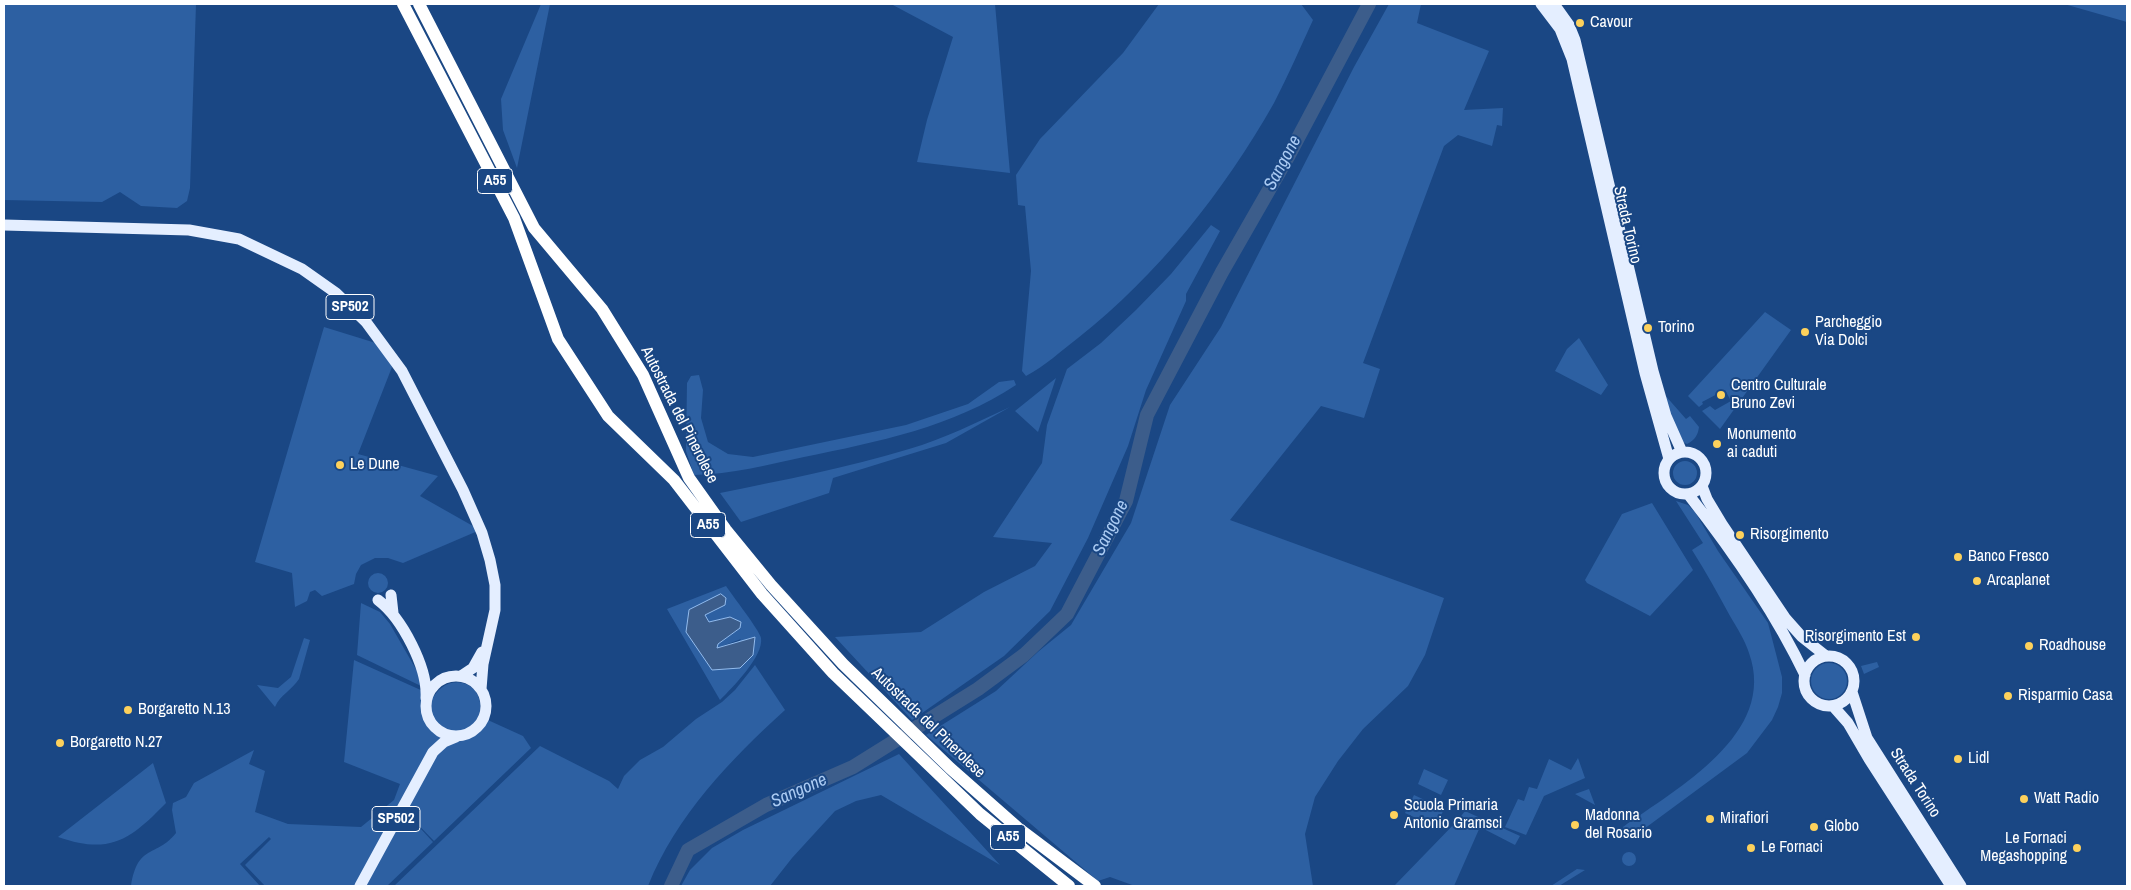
<!DOCTYPE html>
<style>
body{margin:0}
#map{position:relative;width:2131px;height:890px;overflow:hidden;background:#1a4784;font-family:"Archivo Narrow",sans-serif}
canvas{display:block}
.frame{position:absolute;inset:0;border:5px solid #fff;pointer-events:none}
</style>
<div id="map">
<canvas width="2131" height="890"></canvas>
<div class="frame"></div>
</div>
<script>
const c = document.querySelector('canvas').getContext('2d');
c.lineJoin = 'round';
function paint(path, color) { c.fillStyle = color; c.fill(path, 'evenodd'); }
function stroke(path, color, width, dash) { c.strokeStyle = color; c.lineWidth = width; c.lineCap = dash ? 'butt' : 'round'; c.setLineDash(dash || []); c.stroke(path); }
function write(font, color, halo, rows, align = 'center') {
  c.font = font + ' "Archivo Narrow",sans-serif'; c.lineWidth = 4; c.setLineDash([]); c.textBaseline = 'middle'; c.strokeStyle = halo; c.fillStyle = color; for (const [text, x, y, turn = 0] of rows) {
    c.save(); c.translate(x, y); c.rotate((+turn || 0) * Math.PI / 180); c.textAlign = isNaN(turn) ? turn : align; if (halo) c.strokeText(text, 0, 0); c.fillText(text, 0, 0); c.restore();
  }
}
const green = new Path2D(`
 M 4,4 L 196,4 L 190,188 L 187,201 L 177,208 L 141,206 L 120,192 L 102,202 L 4,200 Z
 M 541,4 L 550,4 L 517,168 L 503,130 L 501,99 Z
 M 891,4 L 995,4 L 1010,173 L 917,162 L 927,120 L 953,37 Z
 M 1159,4 L 1301,4 L 1313,20 C 1300,48 1288,76 1274,103 C 1224,191 1158,275 1078,338 C 1061,351 1045,366 1026,376 L 1022,371 L 1031,271 L 1025,206 L 1018,205 L 1016,175 L 1040,139 L 1123,53 Z
 M 1389,4 L 1421,4 L 1417,23 L 1489,51 L 1464,110 L 1503,108 L 1502,126 L 1497,125 L 1492,146 L 1458,135 L 1444,146 L 1363,363 L 1380,369 L 1364,418 L 1321,406 L 1230,520 L 1444,598 L 1425,655 L 1408,686 L 1363,729 L 1338,761 L 1315,797 L 1305,834 L 1313,886 L 1135,886 L 1110,877 L 1098,881 L 926,735 L 996,691 L 1039,651 L 1071,625 L 1131,523 L 1170,405 L 1221,327 L 1354,67 Z
 M 2064,4 L 2127,4 L 2127,22 Z
 M 1211,225 L 1220,231 L 1186,294 L 1186,301 L 1146,390 L 1128,446 L 1088,538 L 1050,611 L 1004,656 L 912,720 L 835,637 L 921,632 L 984,592 L 1035,566 L 1052,543 L 993,537 L 1042,463 L 1047,425 L 1067,369 L 1101,343 L 1136,310 L 1171,274 Z
 M 1765,312 L 1791,330 L 1720,429 L 1702,411 L 1710,406 L 1715,410 L 1731,401 L 1725,390 L 1702,402 L 1703,404 L 1699,407 L 1688,396 Z
 M 324,327 L 379,344 L 387,355 L 392,367 L 358,454 L 438,476 L 420,496 L 480,530 L 403,563 L 388,558 L 375,558 L 361,565 L 356,574 L 354,584 L 322,596 L 315,590 L 310,592 L 307,601 L 295,607 L 292,573 L 255,562 Z
 M 1579,338 L 1608,385 L 1601,395 L 1555,371 L 1567,349 Z
 M 699,375 L 703,390 L 701,418 L 708,442 L 728,454 L 753,457 L 906,425 L 968,404 L 999,382 L 1014,380 L 1016,385 C 953,427 877,442 804,457 C 767,465 732,474 694,475 L 686,451 L 687,383 L 691,376 Z
 M 1056,378 L 1038,432 L 1015,411 Z
 M 1664,394 L 1686,419 L 1690,416 L 1699,427 C 1698,435 1695,440 1687,444 C 1675,440 1668,406 1664,394 Z
 M 1010,407 L 946,443 L 833,478 L 829,493 L 741,522 L 720,493 C 783,480 847,468 909,449 C 944,439 977,422 1010,407 Z
 M1673 473a12 12 0 1 1 24 0a12 12 0 1 1-24 0Z
 M 1676,501 L 1688,505 L 1695,512 L 1718,551 L 1768,623 L 1782,677 L 1782,693 L 1778,707 L 1772,720 L 1747,753 L 1648,826 L 1634,836 L 1626,835 L 1623,827 C 1677,788 1778,734 1749,653 C 1745,640 1737,628 1730,616 C 1718,594 1706,572 1692,550 L 1703,543 Z
 M 1652,503 L 1693,570 L 1650,616 L 1587,583 L 1585,580 L 1622,514 Z
 M368 583a10 10 0 1 1 20 0a10 10 0 1 1-20 0Z
 M 726,586 C 732,595 760,631 761,638 C 764,656 732,688 720,700 L 667,609 ZM 724,605 L 705,615 L 709,622 L 730,617 L 740,628 L 718,644 L 717,648 L 741,639 L 712,670 L 689,610 Z
 M 361,603 L 380,612 L 390,624 L 421,678 L 423,687 L 357,655 Z
 M 304,638 L 310,640 L 299,679 C 292,690 280,695 275,707 L 257,685 L 278,688 L 291,677 Z
 M 354,660 L 434,696 C 452,669 488,685 479,716 L 523,736 L 531,748 L 434,841 L 397,803 L 433,842 L 387,886 L 265,886 L 245,865 L 271,839 L 269,837 L 240,864 L 260,886 L 131,886 C 138,843 156,858 176,833 L 172,810 L 173,803 L 186,797 L 194,783 L 254,750 L 249,764 L 265,771 L 255,812 L 288,824 L 361,827 L 394,800 L 400,784 L 344,762 Z
 M 1877,662 L 1879,667 L 1864,674 L 1861,666 Z
 M1811 681a18 18 0 1 1 36 0a18 18 0 1 1-36 0Z
 M 755,665 L 785,710 C 730,760 676,816 648,886 L 394,886 L 540,746 L 609,781 L 618,789 L 624,776 L 640,760 L 663,747 L 696,719 L 722,702 L 735,690 Z
 M 899,754 L 1000,865 L 881,795 L 856,801 L 835,811 L 792,858 L 770,886 L 681,886 L 690,870 L 712,848 L 743,830 Z
 M 1578,758 L 1585,778 L 1544,796 L 1526,835 L 1505,827 L 1518,799 L 1524,801 L 1529,787 L 1537,789 L 1549,759 L 1571,770 Z
 M 153,763 L 166,803 C 130,840 110,855 58,837 Z
 M 1424,769 L 1448,780 L 1441,795 L 1418,784 Z
 M 1589,789 L 1595,805 L 1575,794 Z
 M 1414,795 L 1444,809 L 1436,827 L 1405,813 Z
 M 1465,811 L 1520,836 L 1515,845 L 1480,827 L 1454,886 L 1395,885 L 1458,820 Z
 M1622 859a7 7 0 1 1 14 0a7 7 0 1 1-14 0Z
 M 1577,869 L 1585,870 L 1559,886 L 1551,886 Z`);
const water = new Path2D(`
 M 721,594 L 726,598 L 725,605 L 705,615 L 709,622 L 730,617 L 741,622 L 740,628 L 718,644 L 717,648 L 755,637 L 753,655 L 740,668 L 712,670 L 686,632 L 689,610 Z`);
const river = new Path2D(`
 M 671,886 L 688,850 L 766,805 L 853,767 L 978,689 L 1024,655 L 1067,614 L 1126,501 L 1147,415 L 1222,272 L 1289,155 L 1369,4`);
const primary = new Path2D(`
 M 1541,4 L 1560,29 L 1572,59 L 1645,373 L 1669,459
 M 1554,4 L 1569,25 L 1575,40 L 1653,371 L 1666,416 L 1682,452
 M 4,225 L 189,230 L 239,239 L 302,269 L 336,293 L 366,322 L 402,371 L 463,490 L 482,533 L 490,560 L 495,585 L 495,610 L 483,664 L 481,689
 M1664 473a21 21 0 1 1 42 0a21 21 0 1 1-42 0Z
 M 1702,486 L 1707,499 L 1722,524 L 1786,619 L 1802,637 L 1826,656
 M 1688,494 C 1732,550 1774,610 1805,675
 M 391,595 L 393,613
 M 378,600 C 402,618 428,668 426,698
 M1804 681a25 25 0 1 1 50 0a25 25 0 1 1-50 0Z
 M426 706a30 30 0 1 1 60 0a30 30 0 1 1-60 0Z
 M 461,676 L 473,668 L 482,652
 M 1852,692 L 1867,738 L 1961,886
 M 1833,706 L 1848,723 L 1869,759 L 1951,886
 M 360,886 L 433,752 L 444,742 L 456,737`);
const highway = new Path2D(`
 M 403,4 L 514,218 L 558,339 L 608,416 L 674,480 L 762,594 L 833,673 L 980,814 L 1069,886
 M 419,4 L 534,228 L 602,309 L 643,375 L 689,478 L 726,530 L 771,585 L 843,664 L 950,768 L 1018,828 L 1095,886`);
const markers = [
 [1580,23,5,"#fdd15c"],
 [1648,328,5,"#fdd15c"],
 [1805,332,5,"#fdd15c"],
 [1721,395,5,"#fdd15c"],
 [1717,444,5,"#fdd15c"],
 [340,465,5,"#fdd15c"],
 [1740,535,5,"#fdd15c"],
 [1958,557,5,"#fdd15c"],
 [1977,581,5,"#fdd15c"],
 [1916,637,5,"#fdd15c"],
 [2029,646,5,"#fdd15c"],
 [2008,696,5,"#fdd15c"],
 [128,710,5,"#fdd15c"],
 [60,743,5,"#fdd15c"],
 [1958,759,5,"#fdd15c"],
 [2024,799,5,"#fdd15c"],
 [1394,815,5,"#fdd15c"],
 [1710,819,5,"#fdd15c"],
 [1575,825,5,"#fdd15c"],
 [1814,827,5,"#fdd15c"],
 [1751,848,5,"#fdd15c"],
 [2077,848,5,"#fdd15c"]
];
const shields = [
 [495,181,35],
 [350,307,48],
 [708,525,35],
 [396,819,48],
 [1008,837,35]
];
const shieldNames = [
 ["A55",495,181],
 ["SP502",350,307],
 ["A55",708,525],
 ["SP502",396,819],
 ["A55",1008,837]
];
const poiNames = [
 ["Cavour",1590,23],
 ["Parcheggio",1815,323],
 ["Via Dolci",1815,341],
 ["Torino",1658,328],
 ["Centro Culturale",1731,386],
 ["Bruno Zevi",1731,404],
 ["Monumento",1727,435],
 ["ai caduti",1727,453],
 ["Le Dune",350,465],
 ["Risorgimento",1750,535],
 ["Banco Fresco",1968,557],
 ["Arcaplanet",1987,581],
 ["Risorgimento Est",1906,637,"right"],
 ["Roadhouse",2039,646],
 ["Risparmio Casa",2018,696],
 ["Borgaretto N.13",138,710],
 ["Borgaretto N.27",70,743],
 ["Lidl",1968,759],
 ["Watt Radio",2034,799],
 ["Scuola Primaria",1404,806],
 ["Antonio Gramsci",1404,824],
 ["Madonna",1585,816],
 ["del Rosario",1585,834],
 ["Mirafiori",1720,819],
 ["Globo",1824,827],
 ["Le Fornaci",2067,839,"right"],
 ["Megashopping",2067,857,"right"],
 ["Le Fornaci",1761,848]
];
const streetNames = [
 ["Strada Torino",1627,225,77],
 ["Autostrada del Pinerolese",679,415,63],
 ["Autostrada del Pinerolese",928,723,44],
 ["Strada Torino",1915,783,57]
];
const waterNames = [
 ["Sangone",1283,163,-62],
 ["Sangone",1111,528,-64],
 ["Sangone",799,791,-24]
];
paint(green, '#2d60a2');
paint(water, '#3c5d8b');
stroke(water, '#92bbed', 1);
stroke(river, '#3c5d8b', 14);
stroke(primary, '#e4eeff', 11);
stroke(highway, '#fff', 12);
for (const [x, y, r, color] of markers) { const dot = new Path2D(); dot.arc(x, y, r, 0, 2 * Math.PI); c.fillStyle = color; c.fill(dot); stroke(dot, '#1a4784', 2); }
for (const [x, y, w] of shields) { const box = new Path2D(); box.roundRect(x - w / 2, y - 12.5, w, 25, 4); c.fillStyle = '#1a4784'; c.fill(box); stroke(box, '#fff', 1); }
write('bold 15px', '#fff', null, shieldNames);
write('16px', '#fff', '#1a4784', poiNames, 'left');
write('16px', '#fff', '#1a4784', streetNames);
write('italic 18px', '#abcbf3', '#1a4784', waterNames);
</script>
